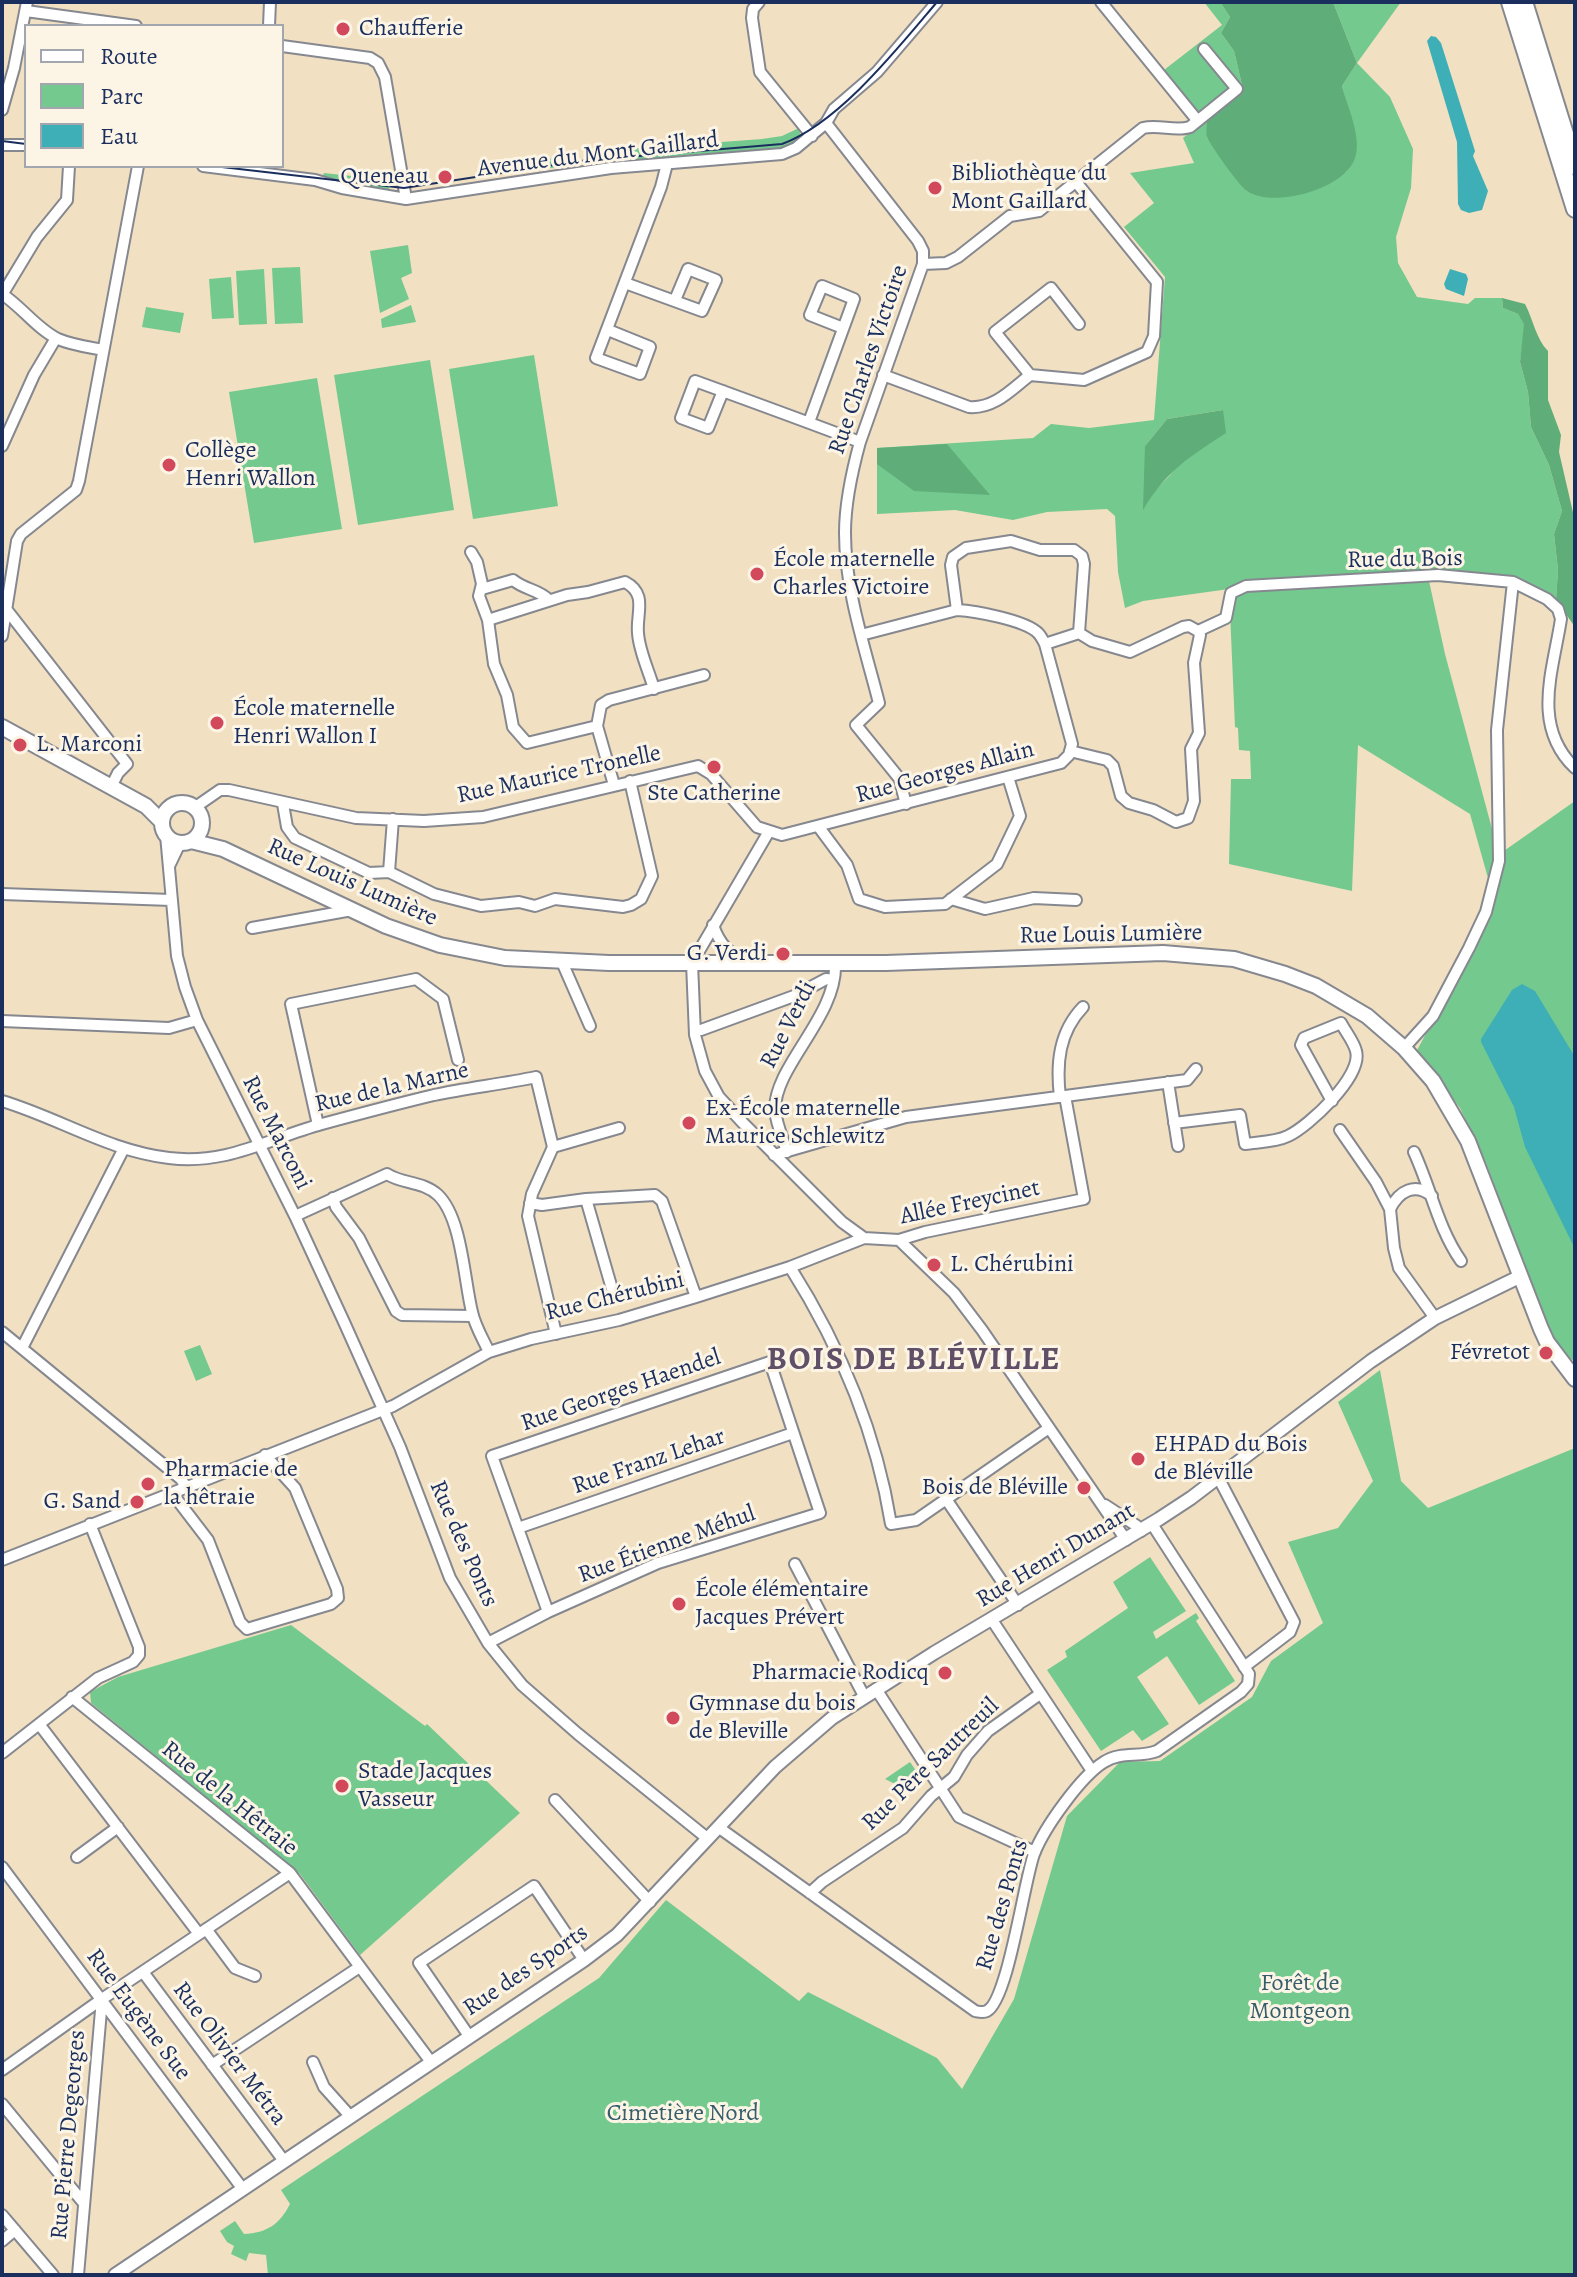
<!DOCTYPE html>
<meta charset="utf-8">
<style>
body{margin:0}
#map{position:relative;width:1577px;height:2277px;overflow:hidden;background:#f2e0c2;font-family:Alegreya,serif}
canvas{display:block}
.frame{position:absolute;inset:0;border:4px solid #1b2f5e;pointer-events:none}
.legend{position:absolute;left:24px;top:24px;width:260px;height:144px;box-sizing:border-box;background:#fcf5e5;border:2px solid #a2a6af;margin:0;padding:10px 14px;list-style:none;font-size:24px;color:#1b2f5e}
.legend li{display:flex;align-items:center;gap:16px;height:40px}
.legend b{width:40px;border:2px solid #a2a6af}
</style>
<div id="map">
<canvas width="1577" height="2277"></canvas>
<div class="frame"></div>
<ul class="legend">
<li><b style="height:10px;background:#fff"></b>Route</li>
<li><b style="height:22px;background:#74c98e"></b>Parc</li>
<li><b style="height:22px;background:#3eafb7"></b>Eau</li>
</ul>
</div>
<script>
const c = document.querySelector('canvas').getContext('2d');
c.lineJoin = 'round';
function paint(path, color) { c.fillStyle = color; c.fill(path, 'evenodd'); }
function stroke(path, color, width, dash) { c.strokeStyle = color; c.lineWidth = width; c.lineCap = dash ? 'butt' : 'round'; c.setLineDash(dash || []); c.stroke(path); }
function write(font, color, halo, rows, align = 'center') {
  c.font = font + ' Alegreya,serif'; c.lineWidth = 6; c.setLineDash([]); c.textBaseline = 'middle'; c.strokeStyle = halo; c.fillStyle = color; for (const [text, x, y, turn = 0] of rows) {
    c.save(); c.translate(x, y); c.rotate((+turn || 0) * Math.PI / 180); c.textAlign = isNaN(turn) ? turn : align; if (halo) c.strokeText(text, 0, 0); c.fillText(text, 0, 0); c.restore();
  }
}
const green = new Path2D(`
 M 1204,2 L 1220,2 L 1230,17 L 1221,33 L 1234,51 L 1243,89 L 1207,119 L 1207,137 L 1247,191 C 1296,197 1305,200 1347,171 L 1356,139 L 1342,86 L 1357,63 L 1333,2 L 1401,2 L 1357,63 L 1390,97 L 1413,149 L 1411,188 L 1396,237 L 1398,263 L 1417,297 L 1468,304 L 1475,298 L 1502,298 L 1503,308 L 1518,314 L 1525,324 L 1520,362 L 1528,392 L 1531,427 L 1549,465 L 1562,511 L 1554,534 L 1558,570 L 1556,600 L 1505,588 L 1429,581 L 1445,654 L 1495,840 L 1501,853 L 1575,801 L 1575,1362 L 1555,1346 L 1486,1163 L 1460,1108 L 1416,1052 L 1480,934 L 1488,878 L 1470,814 L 1358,745 L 1352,891 L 1229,864 L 1231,779 L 1251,779 L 1250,751 L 1239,750 L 1238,728 L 1235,727 L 1229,589 L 1143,601 L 1125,608 L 1118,572 L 1115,516 L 1107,509 L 1047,512 L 1013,520 L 955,510 L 877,514 L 877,448 L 1033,438 L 1051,424 L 1089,428 L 1154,420 L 1165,277 L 1124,227 L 1154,203 L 1130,173 L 1194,163 L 1183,138 L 1203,122 L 1164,70 L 1222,25 ZM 1223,410 L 1170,475 L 1157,488 L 1145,446 L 1167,419 Z
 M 799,128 L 801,138 L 784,149 L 615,163 L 613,150 L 762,139 L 782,136 Z
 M 575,155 L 577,164 L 513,174 L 512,164 Z
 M 324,173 L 388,180 L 390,193 L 322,178 Z
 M 408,245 L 412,273 L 401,278 L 409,299 L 380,313 L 370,251 Z
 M 300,267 L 303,323 L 275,324 L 272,268 Z
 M 264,269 L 267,324 L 239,325 L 236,271 Z
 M 231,277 L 234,318 L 212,319 L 209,279 Z
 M 411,305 L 416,322 L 382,328 L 381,319 Z
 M 146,307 L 184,313 L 180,333 L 142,327 Z
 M 534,355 L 558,506 L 473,519 L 449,369 Z
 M 430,360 L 454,510 L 358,525 L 334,375 Z
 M 317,378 L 342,529 L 254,543 L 229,392 Z
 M 200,1345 L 212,1374 L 196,1381 L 184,1351 Z
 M 1380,1370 L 1401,1481 L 1428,1508 L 1575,1448 L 1575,2275 L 268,2275 L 266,2255 L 249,2253 L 246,2261 L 231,2254 L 234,2246 L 227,2242 L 220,2231 L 235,2221 L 244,2234 C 267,2233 280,2224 290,2204 L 281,2190 L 599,1978 L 666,1900 L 799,2001 L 808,1992 L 937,2058 L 962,2089 L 1014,1999 L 1067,1816 L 1120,1762 L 1160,1761 L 1252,1697 L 1271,1661 L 1323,1623 L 1288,1542 L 1338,1528 L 1373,1481 L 1338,1402 Z
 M 1150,1557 L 1186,1611 L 1153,1632 L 1156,1639 L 1196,1613 L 1199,1618 L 1196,1621 L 1235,1681 L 1199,1705 L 1167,1656 L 1137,1677 L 1169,1724 L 1142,1741 L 1133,1730 L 1101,1751 L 1047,1670 L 1067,1657 L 1065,1651 L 1128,1608 L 1113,1582 Z
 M 291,1625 L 425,1726 L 427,1724 L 520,1813 L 360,1955 L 300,1874 L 91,1703 L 90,1692 L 118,1677 Z
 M 910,1762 L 923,1781 L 909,1791 L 885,1779 Z`);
const forest = new Path2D(`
 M 1220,2 L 1333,2 L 1357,63 L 1342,86 C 1347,106 1362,137 1355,158 C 1345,189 1274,209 1247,191 C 1239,186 1211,146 1207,137 C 1206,132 1207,124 1207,119 L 1243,89 L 1234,51 L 1221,33 L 1230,17 Z
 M 1502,298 L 1525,304 C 1533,319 1536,339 1548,351 L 1548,400 L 1561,435 L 1559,452 L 1575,521 L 1575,627 L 1556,600 L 1558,570 L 1554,534 L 1562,511 L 1549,465 L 1531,427 L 1528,392 L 1520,362 L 1524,324 L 1518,314 L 1503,308 Z
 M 1223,410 L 1226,433 C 1188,458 1167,470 1143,510 L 1145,446 L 1167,419 Z
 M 947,444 L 990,495 L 914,491 L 877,464 L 877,448 Z`);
const water = new Path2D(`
 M 1431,36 L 1436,37 L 1441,43 L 1475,151 L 1473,156 L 1488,191 L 1482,210 L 1469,213 L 1461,210 L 1458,204 L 1457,142 L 1427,41 Z
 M 1450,269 L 1466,274 L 1468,279 L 1464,296 L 1446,289 L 1444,284 Z
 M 1522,984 L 1535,991 L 1575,1057 L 1575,1249 L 1525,1147 L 1514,1107 L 1481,1042 L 1481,1039 L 1512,990 Z`);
const minor = new Path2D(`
 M 759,2 L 753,9 L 752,18 L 760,72 L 812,136
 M 1101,2 L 1197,120
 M 26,11 L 136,26
 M 269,26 L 270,2
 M 282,46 L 370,58 L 378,63 L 385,77 L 406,199
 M 2,110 L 14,68 L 27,2
 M 826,123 L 918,241 L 923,251 L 923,264 L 860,442 C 852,471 845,503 845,533 C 845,590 865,648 879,703 L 856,725 L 899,778 L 906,804
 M 2,145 L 26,145
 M 203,166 L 315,180 L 342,188 L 406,199 L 611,168 L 782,154 L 796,148 L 826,123 L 834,109 L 877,72 L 937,2
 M 923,264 L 946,263 L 958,257 L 1010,216 L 1039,211 L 1143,128 C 1159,124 1175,132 1190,127 L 1237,89 L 1204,49
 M 625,283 L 702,311 L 716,280 L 688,269 L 675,300
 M 2,294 C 22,307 37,329 58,339 C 72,345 88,347 103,350
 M 2,295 L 37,237 L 67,200 L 69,166
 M 608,330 L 650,347 L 640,374 L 596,358 L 661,187 L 667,164
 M 883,375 L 969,407 C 994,409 1011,390 1030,375 L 995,332 L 1051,288 L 1079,324
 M 1030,375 L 1084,380 L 1147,352 L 1154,336 L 1157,282 L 1076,182
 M 723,391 L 708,428 L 681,418 L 695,381 C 750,401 805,421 860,442
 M 809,422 L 854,299 L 822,286 L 810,315 L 843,328
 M 2,446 L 34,375 L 56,338
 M 471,552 L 477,562 L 482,584 L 479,596 L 488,620 L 567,595 L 588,592 L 625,582 C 648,594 636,613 638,633 C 639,651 649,671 654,689
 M 482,589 L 513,580 C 525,590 538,589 549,600
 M 3,605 L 127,764 L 118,773 L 111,787
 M 957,610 L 951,565 L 953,557 L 966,548 L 1011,541 L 1040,550 L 1074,550 L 1082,556 L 1084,564 L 1079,633
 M 488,620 L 494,664 L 507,695 L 513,727 L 527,743 L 597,726
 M 1198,631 L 1226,618 L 1231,593 L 1246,586 L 1438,575 L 1513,582 L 1547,599 L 1558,609 L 1561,619 C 1553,671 1531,726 1575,768
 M 2,636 L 17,541 L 21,534 L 76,490 L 79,481 L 138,166
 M 1045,644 L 1079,633 L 1092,641 L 1130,652 L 1183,627 L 1189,626 L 1198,631 L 1200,635 L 1194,663 L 1199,733 L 1191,749 L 1194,801 L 1188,818 L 1176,822 L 1153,810 L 1129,803 L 1121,796 L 1113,766 L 1107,760 L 1070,751
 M 614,785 L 597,726 L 601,705 L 609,700 L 704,675
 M 283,804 L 287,827 L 295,838 L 369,873 L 389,872 L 434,894 L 481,906 L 519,902 L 535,906 L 555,899 L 623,907 L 631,905 L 641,899 L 652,876 L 630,781
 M 194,808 L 220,790 L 229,790 L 356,818 L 424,821 L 483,817 L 698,766 L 711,774 L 757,827 L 782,835 L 1061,763 L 1069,755 L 1072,744 L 1045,644 C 1043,640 1041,636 1038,633 C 1025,620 975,611 957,610 L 861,635
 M 818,826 L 847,865 L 859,899 L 885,907 L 945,904 L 997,864 L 1020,816 L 1008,777
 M 768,833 L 692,963 L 695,1035 L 705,1071 L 719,1097 L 743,1123 L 842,1222 L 864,1238
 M 166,835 L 177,956 L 185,987 L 197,1020 L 295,1216 L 344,1322 L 400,1447 L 450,1578 L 488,1643 L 522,1685 L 578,1734 L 707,1838
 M 170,864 L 180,843
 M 389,872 L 393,819
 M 2,894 L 171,900
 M 951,899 L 985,909 L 1034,898 L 1076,900
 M 713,925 C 719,943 729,955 748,961
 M 252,928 L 352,910
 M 562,962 L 590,1026
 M 2,1021 L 169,1028 L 197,1020
 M 701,1030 L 794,996 L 826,979 L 833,980
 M 1404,1048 L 1433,1016 L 1469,948 L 1486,912 L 1499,861 L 1497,730 L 1513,582
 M 1168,1082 L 1178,1146
 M 1060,1097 C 1056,1063 1059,1032 1083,1007
 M 2,1101 C 59,1118 109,1151 169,1158 C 228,1165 267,1139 322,1124 C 359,1114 396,1104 434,1095 C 468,1088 502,1084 536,1077 L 553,1147 L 532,1194 L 528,1216 L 556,1334
 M 1174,1123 L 1240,1115 L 1245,1144 C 1259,1142 1276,1142 1288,1136 C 1309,1126 1363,1076 1356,1051 C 1354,1042 1345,1031 1341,1023 L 1304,1038 L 1301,1045 L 1332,1101
 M 318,1125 L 291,1004 L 416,979 L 443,999 L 458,1060
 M 1340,1130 L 1376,1182 L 1390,1209 L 1394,1248 L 1399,1268 L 1435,1318
 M 553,1147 L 619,1128
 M 787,1152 C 783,1139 776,1123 775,1110 C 774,1066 838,1016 835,963
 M 1414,1152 C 1431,1189 1438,1228 1461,1261
 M 774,1155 L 906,1117 L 1187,1080 L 1196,1069
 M 333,1198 L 336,1207 L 359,1238 L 396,1311 L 402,1315 L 473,1316
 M 586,1199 L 612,1289
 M 530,1203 L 542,1205 L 586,1199 L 655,1195 L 662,1201 L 696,1297
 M 1390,1209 C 1399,1191 1415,1182 1432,1196
 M 295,1216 L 387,1174 C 402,1184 423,1181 438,1195 C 462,1218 464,1280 472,1312 C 475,1326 483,1339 489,1352
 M 899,1240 L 954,1293 L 982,1330 L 1126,1540
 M 790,1267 C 840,1346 876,1431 891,1524 L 916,1520 L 1049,1428
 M 2,1332 L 181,1479 L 186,1487
 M 22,1348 L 123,1150
 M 1218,1477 L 1294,1622 L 1290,1632 L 1244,1667
 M 172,1493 L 208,1540 L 240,1622 L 247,1629 L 331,1604 L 338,1598 L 337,1589 L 295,1488 L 265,1455
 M 946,1499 L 1018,1605
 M 1105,1505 L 1137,1526 L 1141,1531
 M 518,1528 L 793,1433
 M 2,1560 L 393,1406 L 489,1352 L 531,1339 L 619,1320 L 696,1297 L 790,1267 L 864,1238 L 899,1240 L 925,1232 L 1084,1199 L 1065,1096
 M 795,1564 L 864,1696
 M 992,1620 L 1092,1771
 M 488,1643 L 548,1612 L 658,1563 L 820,1513 L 770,1362 L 492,1456 L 548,1612
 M 876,1689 L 959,1817 L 1035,1852
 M 72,1697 L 290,1873 L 431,2062
 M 39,1724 L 199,1934
 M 2,1753 L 98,1678 L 133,1662 L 139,1655 L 139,1647 L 90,1524
 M 555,1800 L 650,1902
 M 718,1827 L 975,2011 C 980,2012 983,2013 987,2011 C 1008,2000 1024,1881 1034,1854 C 1044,1828 1081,1776 1104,1762 C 1121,1751 1139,1758 1157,1751 L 1241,1692 L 1248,1684 L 1249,1674 L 1152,1524
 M 77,1857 L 118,1827
 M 2,1867 L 242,2188
 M 810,1893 L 822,1882 L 903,1828 L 931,1796 L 954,1777 L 967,1755 L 988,1731 L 1040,1694
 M 206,1929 L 235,1968 L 255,1976
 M 143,1972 L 284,2161
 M 469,2036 L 419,1963 L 534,1886 L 584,1960
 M 313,2062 L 324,2087 L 350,2116
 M 212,2065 L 358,1968
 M 2,2070 L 102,1999 L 290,1873
 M 2,2104 L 82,2201
 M 2,2215 L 53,2275
 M 2,2241 L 15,2230
 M 78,2275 L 102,1999`);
const tertiary = new Path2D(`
 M 115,2275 L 584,1960 L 617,1935 L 775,1767 L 832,1718 L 934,1653 L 1159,1519 L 1191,1498 L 1371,1361 L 1435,1318 L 1521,1276`);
const secondary = new Path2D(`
 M 2,727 L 146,806 L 162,822
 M162 823a20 20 0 1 1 40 0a20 20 0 1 1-40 0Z
 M 191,841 L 223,849 L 386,926 L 440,945 L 505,958 L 609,963 L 886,963 L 1163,953 L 1234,959 L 1285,974 L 1316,986 L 1367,1016 L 1404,1048 L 1433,1081 L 1468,1141 L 1541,1329 L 1547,1342 L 1575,1379`);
const trunk = new Path2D(`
 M 1510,2 L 1575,209
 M 1524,2 L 1575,166`);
const tram = new Path2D(`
 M 2,141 L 26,144
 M 213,166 L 404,188 L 580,161 L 782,144 C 839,123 898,48 937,2`);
const markers = [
 [343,29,8,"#d1495b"],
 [445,177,8,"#d1495b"],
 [935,188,8,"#d1495b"],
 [169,465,8,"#d1495b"],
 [757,574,8,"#d1495b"],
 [217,723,8,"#d1495b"],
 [20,745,8,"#d1495b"],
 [714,767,8,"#d1495b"],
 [783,954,8,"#d1495b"],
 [689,1123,8,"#d1495b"],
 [934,1265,8,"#d1495b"],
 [1546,1353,8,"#d1495b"],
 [1138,1459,8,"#d1495b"],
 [148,1484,8,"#d1495b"],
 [1084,1488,8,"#d1495b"],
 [137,1502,8,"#d1495b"],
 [679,1604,8,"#d1495b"],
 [945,1673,8,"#d1495b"],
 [673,1718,8,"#d1495b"],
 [342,1786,8,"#d1495b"]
];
const poiNames = [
 ["Chaufferie",359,29],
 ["Bibliothèque du",951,174],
 ["Mont Gaillard",951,202],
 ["Queneau",429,177,"right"],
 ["Collège",185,451],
 ["Henri Wallon",185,479],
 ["École maternelle",773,560],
 ["Charles Victoire",773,588],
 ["École maternelle",233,709],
 ["Henri Wallon I",233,737],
 ["L. Marconi",36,745],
 ["Ste Catherine",714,794,"center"],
 ["G. Verdi",767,954,"right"],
 ["Ex-École maternelle",705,1109],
 ["Maurice Schlewitz",705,1137],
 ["L. Chérubini",950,1265],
 ["Févretot",1530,1353,"right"],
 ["EHPAD du Bois",1154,1445],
 ["de Bléville",1154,1473],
 ["Pharmacie de",164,1470],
 ["la hêtraie",164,1498],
 ["Bois de Bléville",1068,1488,"right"],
 ["G. Sand",121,1502,"right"],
 ["École élémentaire",695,1590],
 ["Jacques Prévert",695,1618],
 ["Pharmacie Rodicq",929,1673,"right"],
 ["Gymnase du bois",689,1704],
 ["de Bleville",689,1732],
 ["Stade Jacques",358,1772],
 ["Vasseur",358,1800]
];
const streetNames = [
 ["Avenue du Mont Gaillard",598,155,-7],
 ["Rue Charles Victoire",869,360,-71],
 ["Rue du Bois",1405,560,-1],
 ["Rue Georges Allain",945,773,-15],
 ["Rue Maurice Tronelle",559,775,-12],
 ["Rue Louis Lumière",352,883,24],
 ["Rue Louis Lumière",1111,935,-1],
 ["Rue Verdi",789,1025,-63],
 ["Rue de la Marne",392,1088,-13],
 ["Rue Marconi",276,1133,63],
 ["Allée Freycinet",970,1203,-12],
 ["Rue Chérubini",615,1297,-14],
 ["Rue Georges Haendel",621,1391,-19],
 ["Rue Franz Lehar",649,1462,-19],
 ["Rue des Ponts",463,1544,66],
 ["Rue Étienne Méhul",667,1545,-20],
 ["Rue Henri Dunant",1056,1556,-31],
 ["Rue Père Sautreuil",931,1765,-44],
 ["Rue de la Hêtraie",229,1799,39],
 ["Rue des Ponts",1003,1905,-74],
 ["Rue des Sports",526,1971,-34],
 ["Rue Eugène Sue",138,2015,53],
 ["Rue Olivier Métra",229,2054,53],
 ["Rue Pierre Degeorges",69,2135,-85]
];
const parkNames = [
 ["Forêt de",1300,1984],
 ["Montgeon",1300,2012],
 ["Cimetière Nord",683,2114]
];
const districtNames = [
 ["BOIS DE BLÉVILLE",914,1361]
];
paint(green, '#74c98e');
paint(forest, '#5fad79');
paint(water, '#3eafb7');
stroke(minor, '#868890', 14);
stroke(tertiary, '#868890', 16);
stroke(secondary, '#868890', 18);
stroke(trunk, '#868890', 20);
stroke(minor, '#fff', 10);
stroke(tertiary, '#fff', 12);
stroke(secondary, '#fff', 14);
stroke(trunk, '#fff', 16);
stroke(tram, '#1b2f5e', 2);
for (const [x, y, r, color] of markers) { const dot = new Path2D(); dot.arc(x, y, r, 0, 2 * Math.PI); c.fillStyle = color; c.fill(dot); stroke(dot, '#fcf5e5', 3); }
write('24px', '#1b2f5e', '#fcf5e5', poiNames, 'left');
write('24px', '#1b2f5e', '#fcf5e5', streetNames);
write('24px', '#365d6c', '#fcf5e5', parkNames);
c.letterSpacing = '2px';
write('bold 32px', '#604f67', '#fcf5e5', districtNames);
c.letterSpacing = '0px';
</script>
